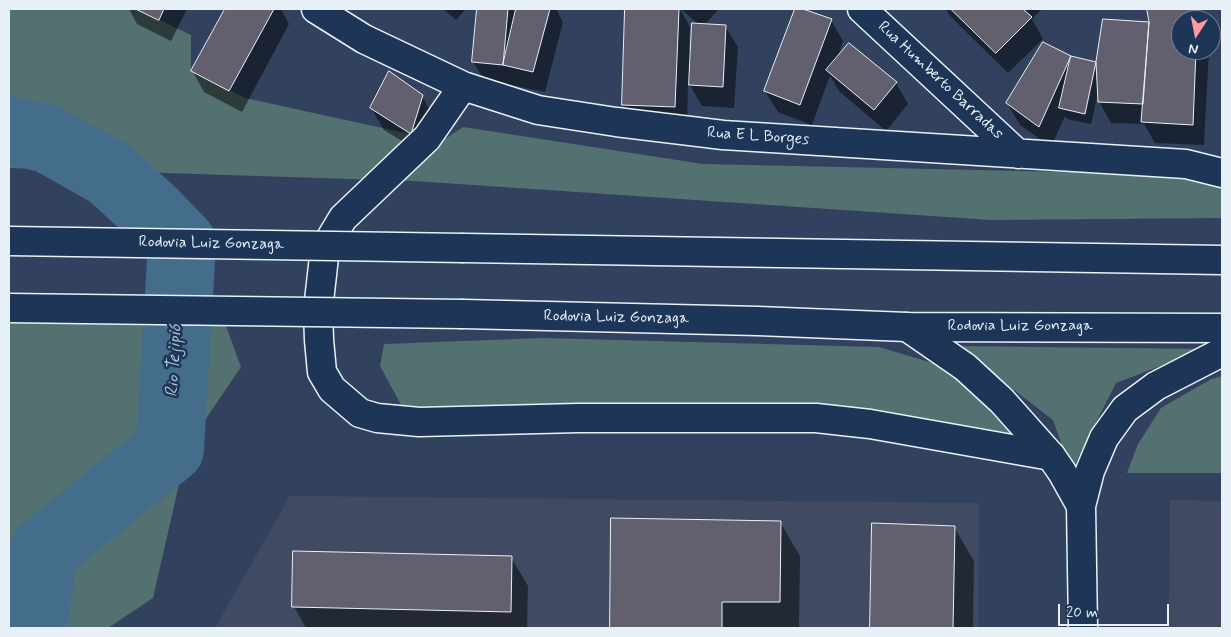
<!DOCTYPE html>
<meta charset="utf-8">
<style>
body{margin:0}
#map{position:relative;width:1231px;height:637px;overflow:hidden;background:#32425e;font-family:Mynerve,sans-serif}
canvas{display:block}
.frame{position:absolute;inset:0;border:10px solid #e8f1f8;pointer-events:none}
.north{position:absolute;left:1171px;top:10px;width:50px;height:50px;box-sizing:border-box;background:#1d3557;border:1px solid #6e8097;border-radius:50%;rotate:191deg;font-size:14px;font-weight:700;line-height:20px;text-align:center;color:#e8f1f8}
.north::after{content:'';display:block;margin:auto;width:18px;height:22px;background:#ff9aa2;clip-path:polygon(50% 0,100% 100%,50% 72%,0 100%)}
.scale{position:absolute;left:1058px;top:604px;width:111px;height:22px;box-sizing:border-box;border:2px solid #e8f1f8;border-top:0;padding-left:6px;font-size:15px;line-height:18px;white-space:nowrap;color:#e8f1f8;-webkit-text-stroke:4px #1d3557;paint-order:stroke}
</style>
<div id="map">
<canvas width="1231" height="637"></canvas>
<div class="frame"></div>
<div class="north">N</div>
<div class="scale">20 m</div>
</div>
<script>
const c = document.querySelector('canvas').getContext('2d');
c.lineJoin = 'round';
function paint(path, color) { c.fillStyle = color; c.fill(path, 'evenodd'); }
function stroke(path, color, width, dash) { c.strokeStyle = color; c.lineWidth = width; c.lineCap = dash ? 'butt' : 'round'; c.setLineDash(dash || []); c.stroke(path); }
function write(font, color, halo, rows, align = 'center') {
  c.font = font + ' Mynerve,sans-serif'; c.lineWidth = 5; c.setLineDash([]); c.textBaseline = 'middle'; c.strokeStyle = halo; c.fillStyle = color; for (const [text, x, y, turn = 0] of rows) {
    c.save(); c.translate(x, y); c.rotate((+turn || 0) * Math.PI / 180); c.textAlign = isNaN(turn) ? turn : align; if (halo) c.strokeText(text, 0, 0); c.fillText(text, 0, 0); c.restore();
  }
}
const built = new Path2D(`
 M 290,496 L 979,503 L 978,628 L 215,628 Z
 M 1170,500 L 1222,501 L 1222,628 L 1169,628 Z`);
const green = new Path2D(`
 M 9,9 L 136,9 L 191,35 L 191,70 L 245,98 L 442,141 L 463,127 L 703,164 L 1116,173 L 1174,176 L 1222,186 L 1222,218 L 991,220 L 414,181 L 9,168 Z
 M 9,322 L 226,326 L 241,367 L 188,445 L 153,598 L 108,628 L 9,628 Z
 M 543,338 L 879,347 L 936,364 L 979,390 L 1023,438 L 879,420 L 406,414 L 380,366 L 384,344 Z
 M 957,346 L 1205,349 L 1116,383 L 1071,472 L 1053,420 Z
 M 1222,376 L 1222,473 L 1127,473 L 1138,444 L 1161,408 L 1211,379 Z`);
const shadow = new Path2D(`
 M 129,9 L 187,9 L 171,41 L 137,24 Z
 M 226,9 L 281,9 L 289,24 L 242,112 L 204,92 L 192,70 Z
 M 443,9 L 466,9 L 456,20 Z
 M 479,9 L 556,9 L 563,22 L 545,92 L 516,86 L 486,83 L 473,62 Z
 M 626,9 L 680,9 L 690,27 L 689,50 L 692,51 L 699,25 L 681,9 L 719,9 L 704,25 L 725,26 L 738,47 L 734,108 L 702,106 L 688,82 L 687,128 L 635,126 L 623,104 Z
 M 796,9 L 831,20 L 843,41 L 837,59 L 849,44 L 896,83 L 908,104 L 886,131 L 839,91 L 830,76 L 812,125 L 778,112 L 765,91 Z
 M 946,9 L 1042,9 L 1032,19 L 1043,39 L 1008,73 L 950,16 Z
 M 1149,9 L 1199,9 L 1206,20 L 1181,20 L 1181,50 L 1209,50 L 1204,145 L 1155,143 L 1144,124 L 1111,123 L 1099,101 L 1098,93 L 1091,124 L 1067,119 L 1065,116 L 1051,147 L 1020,125 L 1007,103 L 1044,44 L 1071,58 L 1097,64 L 1150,24 Z
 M 422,96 L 434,118 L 423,154 L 384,130 L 371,108 Z
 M 612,520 L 780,522 L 800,556 L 799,628 L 611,628 Z
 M 873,525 L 954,527 L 974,561 L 973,628 L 871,628 Z
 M 511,557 L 528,586 L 527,628 L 306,628 L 294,607 Z`);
const river = new Path2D(`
 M 9,130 L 48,139 L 110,174 L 152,212 L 182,243 L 170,449 L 44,550 L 33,628`);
const building = new Path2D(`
 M 136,9 L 164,9 L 159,20 Z
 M 225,9 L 274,9 L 229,91 L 191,71 Z
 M 477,9 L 508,9 L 503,65 L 472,62 Z
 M 516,9 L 550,9 L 533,72 L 503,65 Z
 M 625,9 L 679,9 L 675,107 L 622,105 Z
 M 795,9 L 803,9 L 832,19 L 800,105 L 764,91 Z
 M 951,9 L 1023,9 L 1032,17 L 996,53 Z
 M 1147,9 L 1198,9 L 1198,20 L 1181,20 L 1181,50 L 1196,50 L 1193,125 L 1141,122 L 1149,22 Z
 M 1103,19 L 1149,22 L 1143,104 L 1098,102 L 1096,62 Z
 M 692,23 L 726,25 L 723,87 L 689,85 Z
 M 1043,42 L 1071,56 L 1039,127 L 1006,103 Z
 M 849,43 L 897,82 L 874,110 L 826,70 Z
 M 1071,56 L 1096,62 L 1085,114 L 1059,108 Z
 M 389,71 L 423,95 L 411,134 L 370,108 Z
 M 611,518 L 781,521 L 780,602 L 722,602 L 722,628 L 610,628 Z
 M 872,523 L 955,526 L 953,628 L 870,628 Z
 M 293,551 L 512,556 L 511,612 L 292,607 Z`);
const street = new Path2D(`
 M 316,9 L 364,39 L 463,86 L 538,110 L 616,122 L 723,135 L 1186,164 L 1222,173
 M 862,9 L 1018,154
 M 463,86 L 427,138 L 343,218 L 325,248 L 318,310 L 319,340 L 322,372 L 332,389 L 360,413 L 377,418 L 419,422 L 578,418 L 816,418 L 870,424 L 1051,456`);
const secondary = new Path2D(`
 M 907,327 L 965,367 L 1002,401 L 1051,456 L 1062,472 L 1081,506
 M 1083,628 L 1081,506 L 1090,471 L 1104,438 L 1125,409 L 1156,386 L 1222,352`);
const highway = new Path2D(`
 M 464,248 L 1222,260
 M 463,314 L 758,321 L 907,327 L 1222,328`);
const highwayBridge = new Path2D(`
 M 9,241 L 464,248
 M 9,308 L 463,314`);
const streetNames = [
 ["Rua Humberto Barradas",940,81,43],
 ["Rua E L Borges",758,137,4],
 ["Rodovia Luiz Gonzaga",211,244,1],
 ["Rodovia Luiz Gonzaga",616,318,1],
 ["Rodovia Luiz Gonzaga",1020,327]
];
const waterNames = [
 ["Rio Tejipió",175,361,-87]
];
paint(built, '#404b63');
paint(green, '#527170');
paint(shadow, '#0007');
stroke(river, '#446d8b', 68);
paint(building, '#625f6e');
stroke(building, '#e8f1f8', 1);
stroke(street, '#e8f1f8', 31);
stroke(secondary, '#e8f1f8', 31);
stroke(highway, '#e8f1f8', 31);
stroke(street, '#1d3557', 28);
stroke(secondary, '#1d3557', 28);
stroke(highway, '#1d3557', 28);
stroke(highwayBridge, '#e8f1f8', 31, []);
stroke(highwayBridge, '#1d3557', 28);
write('16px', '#e8f1f8', '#1d3557', streetNames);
write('italic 18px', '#afc3d2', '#1d3557', waterNames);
</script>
